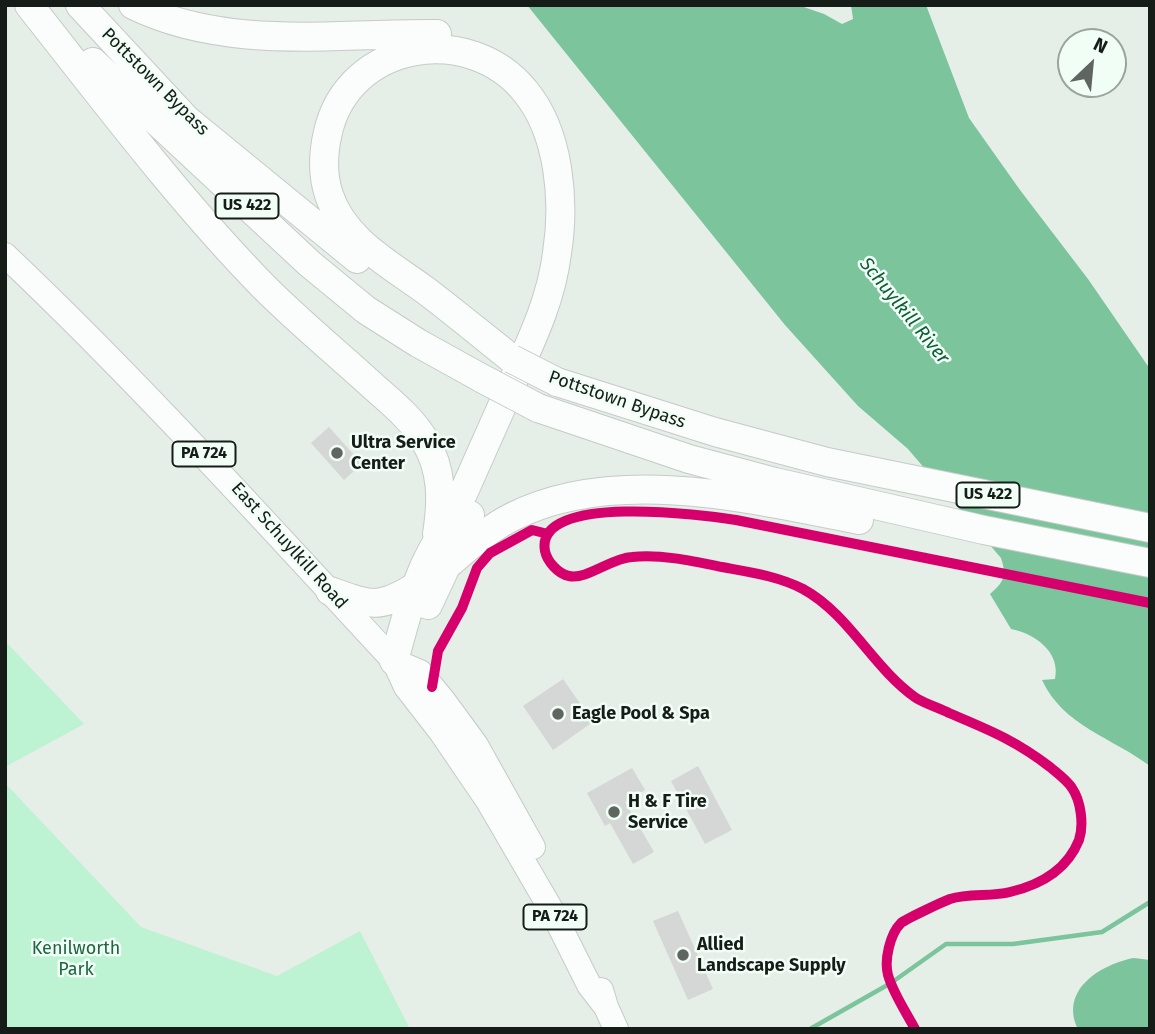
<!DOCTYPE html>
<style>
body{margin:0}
#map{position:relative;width:1155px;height:1034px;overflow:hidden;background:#e6eee8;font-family:"Fira Sans",sans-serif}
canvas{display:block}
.frame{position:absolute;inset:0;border:7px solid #161c18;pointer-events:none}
.north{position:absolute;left:1057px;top:28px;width:70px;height:70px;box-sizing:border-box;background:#f1fef6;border:2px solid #99a49d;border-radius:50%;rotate:26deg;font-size:19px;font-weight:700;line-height:28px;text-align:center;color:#161c18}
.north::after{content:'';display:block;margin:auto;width:24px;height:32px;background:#5f6661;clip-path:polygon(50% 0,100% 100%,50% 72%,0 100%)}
</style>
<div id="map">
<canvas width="1155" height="1034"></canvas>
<div class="frame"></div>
<div class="north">N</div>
</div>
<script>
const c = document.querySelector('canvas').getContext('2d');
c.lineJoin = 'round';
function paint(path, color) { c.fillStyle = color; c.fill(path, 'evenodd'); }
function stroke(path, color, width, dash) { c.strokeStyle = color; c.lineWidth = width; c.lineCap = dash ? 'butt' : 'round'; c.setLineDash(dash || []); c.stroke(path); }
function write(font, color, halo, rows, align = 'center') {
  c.font = font + ' "Fira Sans",sans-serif'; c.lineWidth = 5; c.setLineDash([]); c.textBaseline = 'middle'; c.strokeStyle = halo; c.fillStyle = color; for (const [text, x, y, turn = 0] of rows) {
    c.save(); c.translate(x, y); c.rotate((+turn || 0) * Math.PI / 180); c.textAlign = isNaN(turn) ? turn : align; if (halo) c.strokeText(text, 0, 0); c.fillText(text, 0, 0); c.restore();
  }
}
const green = new Path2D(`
 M 5,641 L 84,724 L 5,767 Z
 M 5,783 L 141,927 L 277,976 L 360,931 L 410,1029 L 5,1029 Z`);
const water = new Path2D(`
 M 527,5 L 798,5 L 824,14 L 842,24 L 853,19 L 851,5 L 926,5 L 969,118 L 1020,190 L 1088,279 L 1150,369 L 1150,766 C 1113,738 1063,726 1042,680 L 1055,679 C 1061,652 1034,633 1011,629 L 990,594 C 1004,582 1007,576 1001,558 L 908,449 L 858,406 L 785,325 Z
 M 1134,958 L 1150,960 L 1150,1029 L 1078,1029 C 1059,990 1101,964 1134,958 Z`);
const stream = new Path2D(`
 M 810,1029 L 891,983 L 946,944 L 1013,944 L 1102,932 L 1150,902`);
const building = new Path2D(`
 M 329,427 L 362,464 L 344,480 L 311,443 Z
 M 563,679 L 593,722 L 553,750 L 523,706 Z
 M 698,766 L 732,830 L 705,844 L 671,781 Z
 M 632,768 L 645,790 L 625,802 L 654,852 L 633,864 L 610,823 L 605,826 L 587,793 Z
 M 678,911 L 713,989 L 688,1000 L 653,921 Z`);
const major = new Path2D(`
 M 5,255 C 141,384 266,523 394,661 L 406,687 L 441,732 L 488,801 L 552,911 L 589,985 L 606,1007
 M 394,661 L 420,672 L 443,700 L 476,745 L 533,847
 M 601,990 L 606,1007 L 616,1029`);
const highway = new Path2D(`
 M 29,5 C 105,101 179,200 264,287 C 299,322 338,354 374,387 C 392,403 413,420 425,441 C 443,470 442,502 437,534
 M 80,5 L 186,119 L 357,259
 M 133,5 C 227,51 336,33 437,34
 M 93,62 L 310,264 L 366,310 L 418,343 L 483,379
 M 557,382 L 715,432 L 827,462 L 1150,528
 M 538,408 L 689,459 L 775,482 L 984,530 L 1150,563
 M 452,561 C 471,544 490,528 512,517 C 615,465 753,499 859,520
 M 330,591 C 370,605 378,610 415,587
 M 428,605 L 470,515
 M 394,661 C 407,613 419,562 450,523 C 470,478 490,433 510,388 C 530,343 551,302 557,253 C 565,202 560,133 525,91 C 469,22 349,41 328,132 C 323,153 322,174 329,195 C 344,240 388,263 425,290 C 454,312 483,336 512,359`);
const highwayBridge = new Path2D(`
 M 512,359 L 557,382
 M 483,379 L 538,408`);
const cycleway = new Path2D(`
 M 432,687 L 438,651 L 462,608 L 477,568 L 490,553 L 532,530 L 548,534
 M 915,1029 C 906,1012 893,993 888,975 C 884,960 890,934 901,923 C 906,919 942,902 950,899 C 969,893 991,897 1010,892 C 1040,885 1067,870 1079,840 C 1084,825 1081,801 1072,788 C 1067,780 1057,773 1050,767 C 1015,740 989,730 949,713 C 939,708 926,704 916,698 C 873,668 849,614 803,589 C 778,576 749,572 722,567 C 693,561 661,554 632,557 C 611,558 587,580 569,576 C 558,574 547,561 545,551 C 534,492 705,515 736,520 L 1150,603`);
const markers = [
 [337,453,7,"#5f6661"],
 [558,714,7,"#5f6661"],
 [614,812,7,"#5f6661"],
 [683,955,7,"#5f6661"]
];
const shields = [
 [247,206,63],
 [204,454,63],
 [988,495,63],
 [555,917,63]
];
const shieldNames = [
 ["US 422",247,206],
 ["PA 724",204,454],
 ["US 422",988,495],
 ["PA 724",555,917]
];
const streetNames = [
 ["Pottstown Bypass",155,82,45],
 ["Pottstown Bypass",617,400,19],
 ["East Schuylkill Road",289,546,48]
];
const poiNames = [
 ["Ultra Service",351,443],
 ["Center",351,464],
 ["Eagle Pool & Spa",572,714],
 ["H & F Tire",628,802],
 ["Service",628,823],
 ["Allied",697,945],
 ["Landscape Supply",697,966]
];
const parkNames = [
 ["Kenilworth",76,949],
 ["Park",76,970]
];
const waterNames = [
 ["Schuylkill River",904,311,51]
];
paint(green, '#bdf2d3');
paint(water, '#7bc49c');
stroke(stream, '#7bc49c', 4.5);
paint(building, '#d5d6d6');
stroke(major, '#c5cbc7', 26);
stroke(highway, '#c5cbc7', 30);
stroke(major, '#fbfcfc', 24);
stroke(highway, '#fbfcfc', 28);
stroke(highwayBridge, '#c5cbc7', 30, []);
stroke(highwayBridge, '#fbfcfc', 28);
stroke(cycleway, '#d6006c', 10);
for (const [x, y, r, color] of markers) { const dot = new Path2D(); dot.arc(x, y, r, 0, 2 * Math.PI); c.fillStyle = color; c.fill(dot); stroke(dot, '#f1fef6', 2.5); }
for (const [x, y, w] of shields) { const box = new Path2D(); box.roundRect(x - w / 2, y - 12.5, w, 25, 5); c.fillStyle = '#f1fef6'; c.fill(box); stroke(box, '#161c18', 2); }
write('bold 16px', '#161c18', null, shieldNames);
write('18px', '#161c18', '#f1fef6', streetNames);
write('bold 18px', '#161c18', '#f1fef6', poiNames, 'left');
write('18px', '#1d6642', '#f1fef6', parkNames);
write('italic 19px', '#0f5c39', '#f1fef6', waterNames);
</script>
